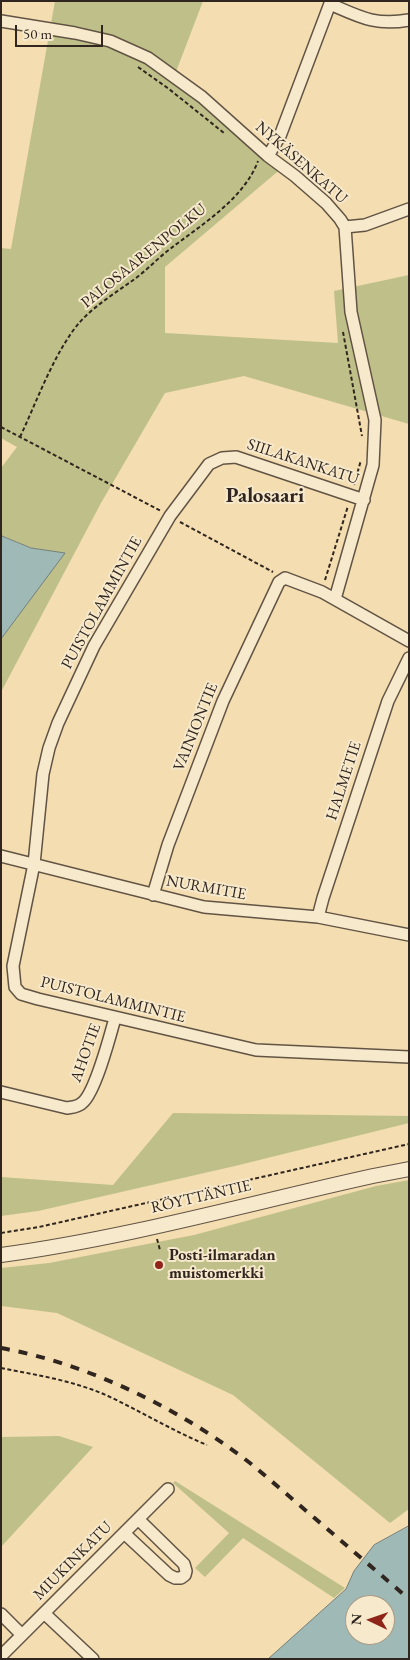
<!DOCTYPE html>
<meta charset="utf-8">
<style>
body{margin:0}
#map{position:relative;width:410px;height:1660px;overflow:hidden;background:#f3ddb1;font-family:"EB Garamond",serif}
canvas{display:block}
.frame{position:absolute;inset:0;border:2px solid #31261f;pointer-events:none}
.north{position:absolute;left:345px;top:1595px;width:50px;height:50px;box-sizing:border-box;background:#f7e9cc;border:1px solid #a89b87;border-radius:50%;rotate:273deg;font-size:14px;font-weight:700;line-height:20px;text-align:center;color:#31261f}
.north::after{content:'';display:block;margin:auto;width:18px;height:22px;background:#8f2418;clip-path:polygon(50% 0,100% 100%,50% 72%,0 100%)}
.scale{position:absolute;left:15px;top:25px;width:88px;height:22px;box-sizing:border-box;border:2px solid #31261f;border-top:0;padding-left:6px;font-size:15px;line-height:18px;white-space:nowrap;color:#31261f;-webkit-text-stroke:4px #f7e9cc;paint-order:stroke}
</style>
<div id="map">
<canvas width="410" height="1660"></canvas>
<div class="frame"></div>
<div class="north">N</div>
<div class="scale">50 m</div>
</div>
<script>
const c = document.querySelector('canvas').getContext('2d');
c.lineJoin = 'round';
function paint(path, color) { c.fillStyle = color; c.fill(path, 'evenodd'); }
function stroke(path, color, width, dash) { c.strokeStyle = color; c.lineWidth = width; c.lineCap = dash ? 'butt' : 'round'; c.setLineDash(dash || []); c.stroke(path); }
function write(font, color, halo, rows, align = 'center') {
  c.font = font + ' "EB Garamond",serif'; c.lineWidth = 4; c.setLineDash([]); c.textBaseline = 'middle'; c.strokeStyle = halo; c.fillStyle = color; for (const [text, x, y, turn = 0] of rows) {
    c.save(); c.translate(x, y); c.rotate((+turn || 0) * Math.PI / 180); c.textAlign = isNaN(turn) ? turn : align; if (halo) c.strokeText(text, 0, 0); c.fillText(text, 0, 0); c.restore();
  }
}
const green = new Path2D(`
 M 55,1 L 203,1 L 174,77 L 283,167 L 165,267 L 165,333 L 338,343 L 334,291 L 409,275 L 409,424 L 244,376 L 165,393 L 101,503 L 1,692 L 1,639 L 64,553 L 31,548 L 3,536 L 1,538 L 1,468 L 17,447 L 1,438 L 1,248 L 11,249 Z
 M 173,1113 L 409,1116 L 409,1123 L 235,1166 L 38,1211 L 1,1216 L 1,1177 L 113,1185 Z
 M 409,1180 L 409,1509 L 390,1523 L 233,1395 L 57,1313 L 1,1306 L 1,1268 L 49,1263 L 194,1235 L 376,1186 Z
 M 59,1436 L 93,1447 L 1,1547 L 1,1437 Z
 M 175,1481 L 345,1588 L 334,1598 L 243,1538 L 205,1577 L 195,1568 L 229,1533 L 173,1483 Z`);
const water = new Path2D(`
 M 2,536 L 31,548 L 65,553 L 1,639 Z
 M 409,1526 L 409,1659 L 268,1659 L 346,1589 L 354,1571 L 374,1545 ZM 355,1605 L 385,1605 L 385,1635 L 355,1635 Z`);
const path = new Path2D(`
 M 138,67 L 169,89 L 224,133
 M 343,332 L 362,436
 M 1,427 L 161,511
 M 20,437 C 37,401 54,353 79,323 C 95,305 117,292 136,278 C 148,269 158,258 170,249 C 201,225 244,199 258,161
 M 354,485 L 361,460
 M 180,522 L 273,572
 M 325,580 L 348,506
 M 1,1233 L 39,1227 L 409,1144
 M 157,1239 L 160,1250
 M 1,1368 C 37,1375 75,1381 108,1396 C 142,1412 173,1431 207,1445`);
const minor = new Path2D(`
 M 330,4 C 360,17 375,26 409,20
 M 1,21 L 75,33 L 110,41 L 148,58 L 202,97 L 268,156 L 295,176 L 326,203 L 340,219 L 345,227 L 351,312 L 375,420 L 373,465 L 335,599
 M 268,156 L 280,136 L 331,1
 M 345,227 L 365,225 L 409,209
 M 364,500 L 236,457 L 222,458 L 209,464 L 170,516 L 94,646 L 58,723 L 49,748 L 43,774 L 34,864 L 13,966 L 15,987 L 21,994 L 38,999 L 256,1050 L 409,1057
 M 1,856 L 204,907 L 318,917 L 409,935
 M 153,895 L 168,845 L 223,701 L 279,582 L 285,578 L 322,592 L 409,641
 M 318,917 L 323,898 L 388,701 L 409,658
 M 1,1092 L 67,1108 C 73,1107 78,1107 82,1103 C 95,1093 110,1036 115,1018
 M 124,1533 L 169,1575 L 175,1578 L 181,1578 L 185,1575 L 186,1571 L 184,1564 L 138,1519
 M 1,1614 L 22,1635
 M 45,1614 L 93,1659
 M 1,1656 L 168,1489`);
const tertiary = new Path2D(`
 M 1,1255 C 127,1238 250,1203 373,1176 L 409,1169`);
const rail = new Path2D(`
 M 1,1348 C 90,1364 185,1411 255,1467 L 409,1599`);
const markers = [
 [159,1265,5,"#8f2418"]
];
const streetNames = [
 ["NYKÄSENKATU",301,163,41],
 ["PALOSAARENPOLKU",144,256,-39],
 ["SIILAKANKATU",303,462,18],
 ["PUISTOLAMMINTIE",102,603,-61],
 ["VAINIONTIE",196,727,-68],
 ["HALMETIE",344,781,-72],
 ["NURMITIE",206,888,10],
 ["PUISTOLAMMINTIE",113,1000,14],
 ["AHOTIE",86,1053,-70],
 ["RÖYTTÄNTIE",201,1197,-13],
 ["MIUKINKATU",73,1561,-45]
];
const poiNames = [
 ["Posti-ilmaradan",169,1256],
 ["muistomerkki",169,1274]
];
const districtNames = [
 ["Palosaari",265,496]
];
paint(green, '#bfc089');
paint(water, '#9fbab6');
stroke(water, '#737f7a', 1);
stroke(minor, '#625444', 14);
stroke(tertiary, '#625444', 16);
stroke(path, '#31261f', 2, [4, 2.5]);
stroke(minor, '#f7e9cc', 11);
stroke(tertiary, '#f7e9cc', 14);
stroke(rail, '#31261f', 4, [9, 9]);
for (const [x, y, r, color] of markers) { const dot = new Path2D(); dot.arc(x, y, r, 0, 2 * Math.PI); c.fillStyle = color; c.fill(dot); stroke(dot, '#f7e9cc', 2); }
write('16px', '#31261f', '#f7e9cc', streetNames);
write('bold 16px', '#31261f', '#f7e9cc', poiNames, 'left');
write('bold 21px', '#31261f', '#f7e9cc', districtNames);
</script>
